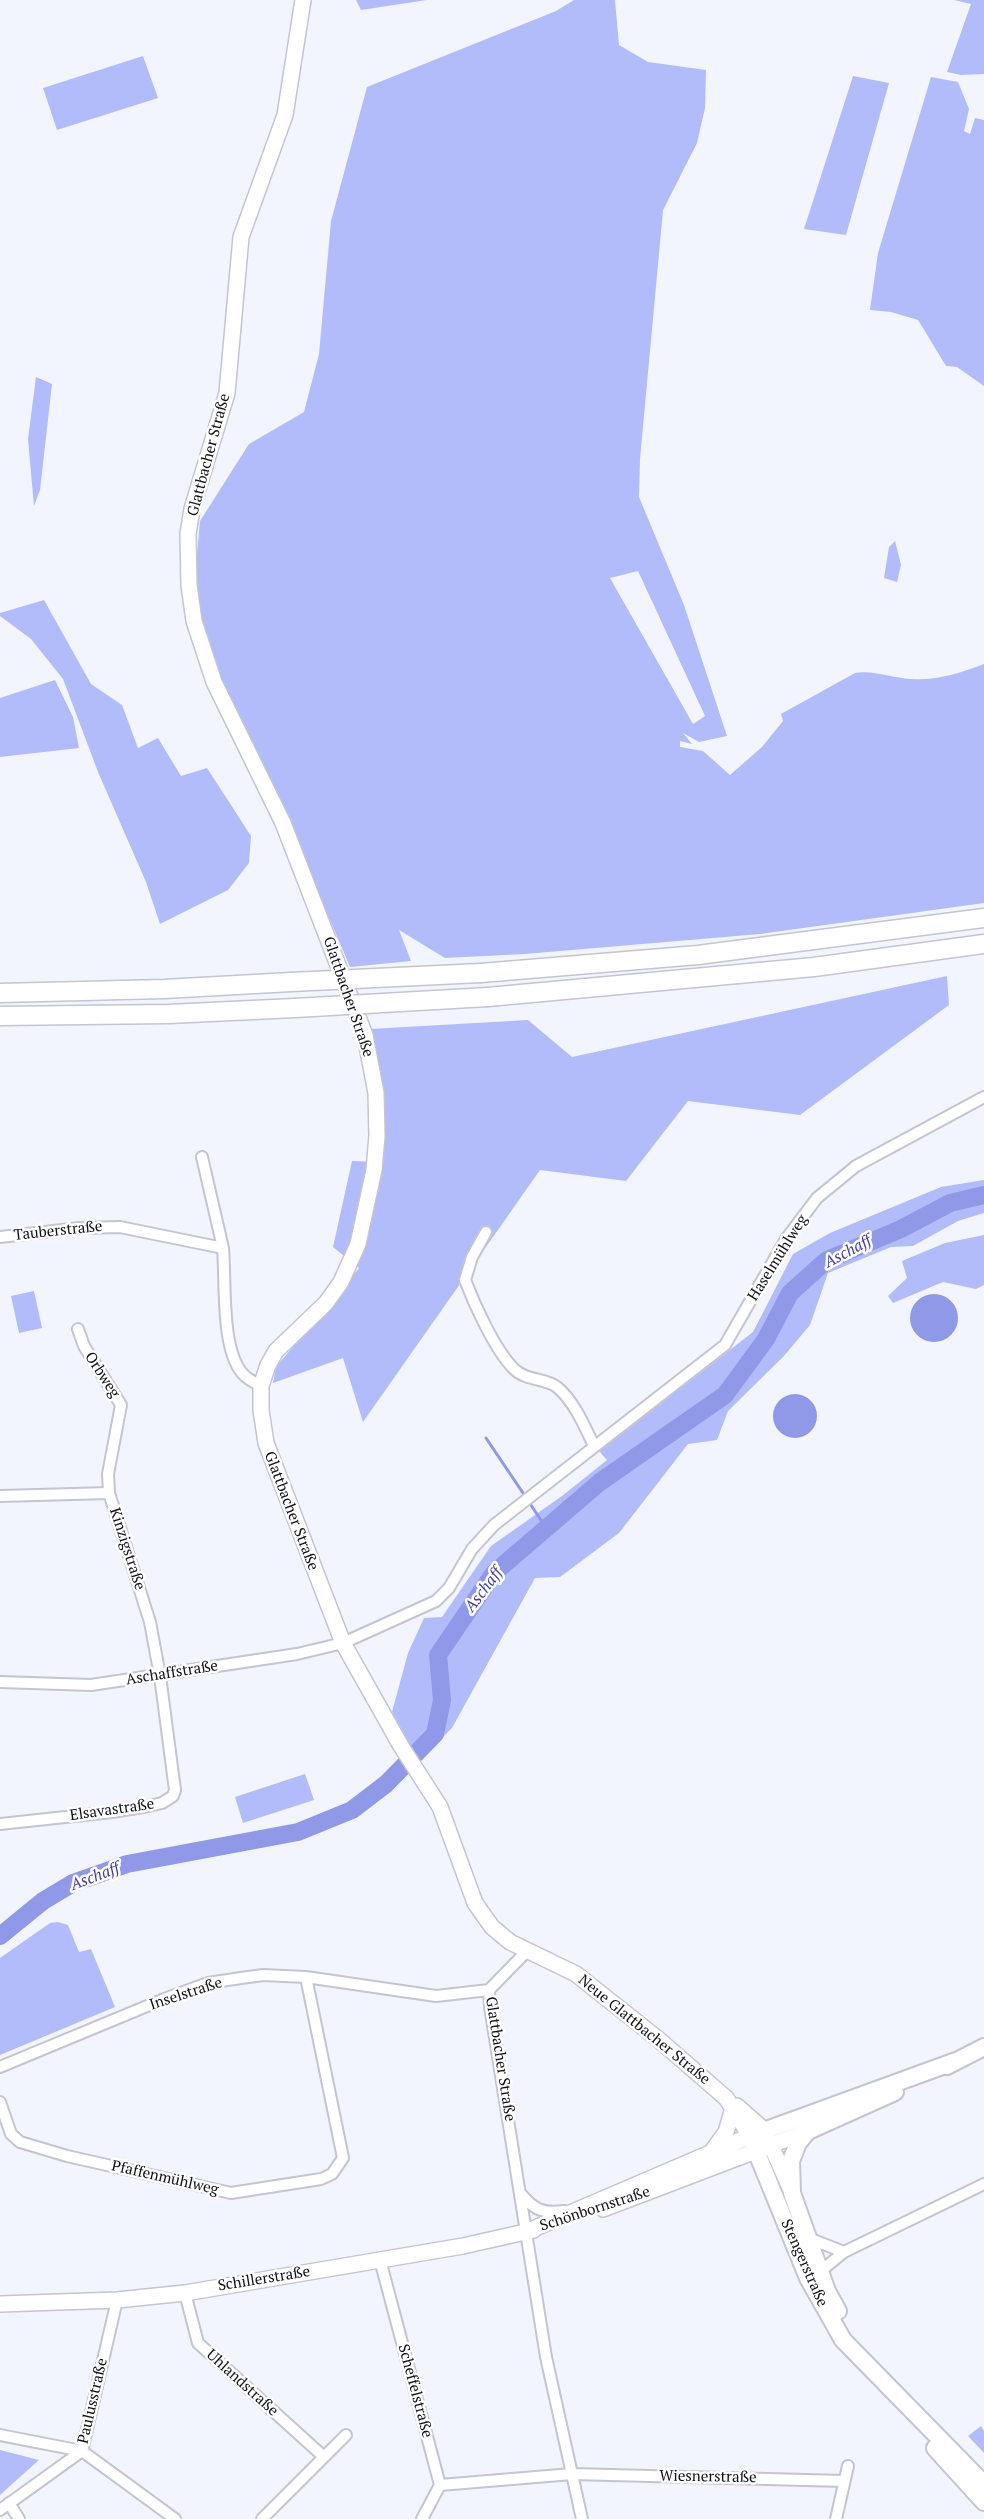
<!DOCTYPE html>
<meta charset="utf-8">
<style>
body{margin:0}
canvas{display:block;background:#f2f4fe}
</style>
<canvas width="984" height="2519"></canvas>
<script>
const c = document.querySelector('canvas').getContext('2d');
c.lineJoin = 'round';
function paint(path, color) { c.fillStyle = color; c.fill(path, 'evenodd'); }
function stroke(path, color, width, dash) { c.strokeStyle = color; c.lineWidth = width; c.lineCap = dash ? 'butt' : 'round'; c.setLineDash(dash || []); c.stroke(path); }
function write(font, color, halo, rows, align = 'center') {
  c.font = font + ' "PT Serif",serif'; c.lineWidth = 5; c.setLineDash([]); c.textBaseline = 'middle'; c.strokeStyle = halo; c.fillStyle = color; for (const [text, x, y, turn = 0] of rows) {
    c.save(); c.translate(x, y); c.rotate((+turn || 0) * Math.PI / 180); c.textAlign = isNaN(turn) ? turn : align; if (halo) c.strokeText(text, 0, 0); c.fillText(text, 0, 0); c.restore();
  }
}
const green = new Path2D(`
 M 356,0 L 427,0 L 361,10 Z
 M 574,0 L 615,0 L 619,45 L 648,62 L 706,70 L 705,108 L 697,143 L 663,210 L 640,459 L 639,497 L 684,605 L 727,736 L 699,742 L 683,733 L 692,744 L 680,741 L 680,747 L 703,751 L 730,775 L 762,747 L 783,721 L 781,714 L 855,673 C 874,670 891,678 911,679 C 936,681 960,673 984,664 L 984,903 L 760,934 L 525,954 L 445,958 L 399,930 L 411,961 L 350,967 L 287,819 L 199,630 L 195,577 L 200,521 L 249,444 L 304,412 L 319,354 L 331,221 L 367,87 L 556,11 ZM 638,571 L 705,716 L 693,724 L 610,578 Z
 M 954,0 L 984,0 L 984,74 L 961,75 L 947,72 L 971,4 Z
 M 143,56 L 158,98 L 57,130 L 43,88 Z
 M 853,76 L 889,83 L 846,235 L 804,229 Z
 M 931,77 L 958,82 L 969,109 L 964,131 L 970,134 L 975,118 L 984,120 L 984,386 L 957,367 L 946,366 L 918,320 L 891,312 L 870,310 L 878,253 Z
 M 36,377 L 52,384 L 40,490 L 34,506 L 28,439 Z
 M 895,541 L 901,565 L 897,582 L 884,578 L 889,547 Z
 M 44,600 L 91,684 L 122,705 L 138,748 L 158,738 L 181,776 L 207,768 L 251,836 L 249,863 L 228,890 L 160,924 L 146,882 L 98,772 L 63,679 L 31,639 L 0,616 L 0,613 Z
 M 55,680 L 73,717 L 79,748 L 0,757 L 0,698 Z
 M 947,976 L 949,1005 L 800,1115 L 688,1101 L 626,1181 L 540,1170 L 363,1422 L 343,1358 L 273,1383 L 276,1367 L 359,1268 L 333,1247 L 352,1161 L 382,1162 L 370,1029 L 528,1020 L 572,1057 Z
 M 984,1180 L 984,1213 L 958,1221 L 913,1246 L 891,1247 L 828,1273 L 810,1325 L 783,1357 L 728,1411 L 717,1440 L 688,1444 L 619,1533 L 560,1577 L 535,1578 L 452,1728 L 419,1761 L 392,1712 L 408,1653 L 424,1618 L 442,1617 L 491,1546 L 562,1496 L 607,1460 L 599,1451 L 753,1332 L 793,1254 L 830,1233 L 941,1187 Z
 M 984,1235 L 984,1285 L 976,1289 L 943,1282 L 893,1303 L 888,1296 L 907,1278 L 902,1261 L 945,1243 Z
 M 34,1291 L 42,1328 L 19,1333 L 11,1296 Z
 M 305,1774 L 314,1800 L 243,1823 L 235,1797 Z
 M 58,1922 L 68,1925 L 79,1952 L 91,1949 L 115,2007 L 0,2055 L 0,1958 L 50,1923 Z
 M 981,2426 L 984,2431 L 984,2453 L 968,2436 Z
 M 0,2450 L 39,2460 L 0,2495 Z`);
const water = new Path2D(`
 M910 1318a24 24 0 1 1 48 0a24 24 0 1 1-48 0Z
 M773 1416a22 22 0 1 1 44 0a22 22 0 1 1-44 0Z`);
const stream = new Path2D(`
 M 486,1438 L 525,1496
 M 529,1502 L 546,1528`);
const river = new Path2D(`
 M 0,1936 L 43,1901 L 73,1883 L 127,1864 L 298,1832 L 352,1810 L 386,1784 L 435,1734 L 442,1700 L 438,1655 L 494,1573 L 600,1482 L 725,1395 L 766,1339 L 790,1293 L 827,1260 L 901,1229 L 950,1203 L 984,1195`);
const street = new Path2D(`
 M 486,1232 L 472,1257 L 465,1280 C 475,1306 495,1350 514,1369 C 526,1381 545,1378 557,1387 C 574,1401 585,1427 594,1446
 M 0,1237 L 80,1228 L 120,1227 L 223,1248 L 202,1157
 M 223,1248 C 226,1279 220,1354 245,1376 C 249,1380 256,1383 261,1386
 M 0,1496 L 109,1493
 M 0,1682 L 91,1685 L 297,1654 L 343,1643 L 436,1601 L 449,1588 L 472,1549 L 494,1525 L 725,1345 L 786,1239 L 817,1198 L 856,1166 L 984,1097
 M 0,1824 L 112,1812 L 149,1806 L 162,1803 L 173,1796 L 175,1790 L 160,1676 L 150,1622 L 109,1493 L 108,1474 L 121,1405 L 84,1346 L 78,1329
 M 526,1952 L 489,1990 L 490,2007 L 546,2357 L 582,2519
 M 0,2067 L 164,1999 L 208,1983 L 241,1978 L 263,1975 L 306,1977 L 436,1996 L 489,1990
 M 0,2102 L 11,2134 L 20,2142 L 67,2156 L 231,2193 L 321,2179 L 332,2174 L 343,2158 L 306,1977
 M 521,2194 C 534,2210 544,2214 564,2211
 M 808,2238 L 844,2252
 M 380,2260 L 440,2485 L 422,2519
 M 822,2270 L 844,2252 L 984,2184
 M 185,2293 L 198,2343 L 324,2457
 M 0,2435 L 82,2451 L 175,2519
 M 440,2485 L 572,2474 L 844,2481
 M 9,2503 L 19,2519
 M 0,2510 L 82,2451 L 117,2300
 M 262,2519 L 346,2435
 M 836,2519 L 848,2466`);
const secondary = new Path2D(`
 M 303,0 L 285,115 L 241,237 L 227,393 L 192,509 L 188,534 L 189,585 L 194,621 L 214,682 L 283,823 L 365,1035 L 376,1093 L 377,1136 L 374,1170 L 358,1244 L 341,1282 L 326,1303 L 276,1351 L 268,1365 L 261,1386 L 261,1410 L 266,1443 L 343,1643 L 401,1746 L 440,1807 L 475,1903 L 492,1927 L 510,1942 L 576,1974 L 658,2039 L 726,2098 L 750,2136 L 526,2232
 M 737,2106 L 764,2130 L 791,2190
 M 713,2150 L 726,2132 L 733,2108
 M 603,2209 L 808,2131
 M 0,2304 L 117,2300 L 185,2293 L 463,2246 L 534,2230`);
const primary = new Path2D(`
 M 956,2061 L 750,2136 L 808,2278 L 843,2340 L 984,2484
 M 947,2066 L 984,2047
 M 838,2311 L 827,2291 L 792,2193 L 791,2161 L 798,2143 L 808,2131 L 895,2092
 M 935,2448 L 984,2502`);
const highway = new Path2D(`
 M 481,973 L 698,955 L 984,918
 M 0,993 L 164,989 L 291,982
 M 488,997 L 814,967 L 984,944
 M 0,1016 L 168,1014 L 295,1008`);
const highwayBridge = new Path2D(`
 M 291,982 L 481,973
 M 295,1008 L 488,997`);
const streetNames = [
 ["Glattbacher Straße",209,455,-75],
 ["Glattbacher Straße",348,997,71],
 ["Tauberstraße",58,1231,-6],
 ["Haselmühlweg",778,1258,-58],
 ["Orbweg",102,1375,57],
 ["Glattbacher Straße",291,1511,69],
 ["Kinzigstraße",127,1549,72],
 ["Aschaffstraße",172,1673,-9],
 ["Elsavastraße",112,1810,-8],
 ["Inselstraße",186,1994,-18],
 ["Neue Glattbacher Straße",644,2030,39],
 ["Glattbacher Straße",500,2059,81],
 ["Pfaffenmühlweg",165,2178,13],
 ["Schönbornstraße",595,2209,-18],
 ["Stengerstraße",804,2263,66],
 ["Schillerstraße",264,2279,-9],
 ["Uhlandstraße",242,2383,42],
 ["Scheffelstraße",415,2391,75],
 ["Paulusstraße",93,2401,-77],
 ["Wiesnerstraße",708,2477,1]
];
const waterNames = [
 ["Aschaff",848,1252,-28],
 ["Aschaff",484,1590,-53],
 ["Aschaff",95,1877,-21]
];
paint(green, '#b3bcfb');
paint(water, '#8f99e8');
stroke(stream, '#8f99e8', 3);
stroke(river, '#8f99e8', 18);
stroke(street, '#c3c5d1', 14);
stroke(secondary, '#c3c5d1', 18);
stroke(primary, '#c3c5d1', 20);
stroke(highway, '#c3c5d1', 21);
stroke(street, '#fff', 10);
stroke(secondary, '#fff', 15);
stroke(primary, '#fff', 16);
stroke(highway, '#fff', 18);
stroke(highwayBridge, '#c3c5d1', 21, []);
stroke(highwayBridge, '#fff', 18);
write('15px', '#101115', '#fff', streetNames);
write('italic 16px', '#40419d', '#fff', waterNames);
</script>
